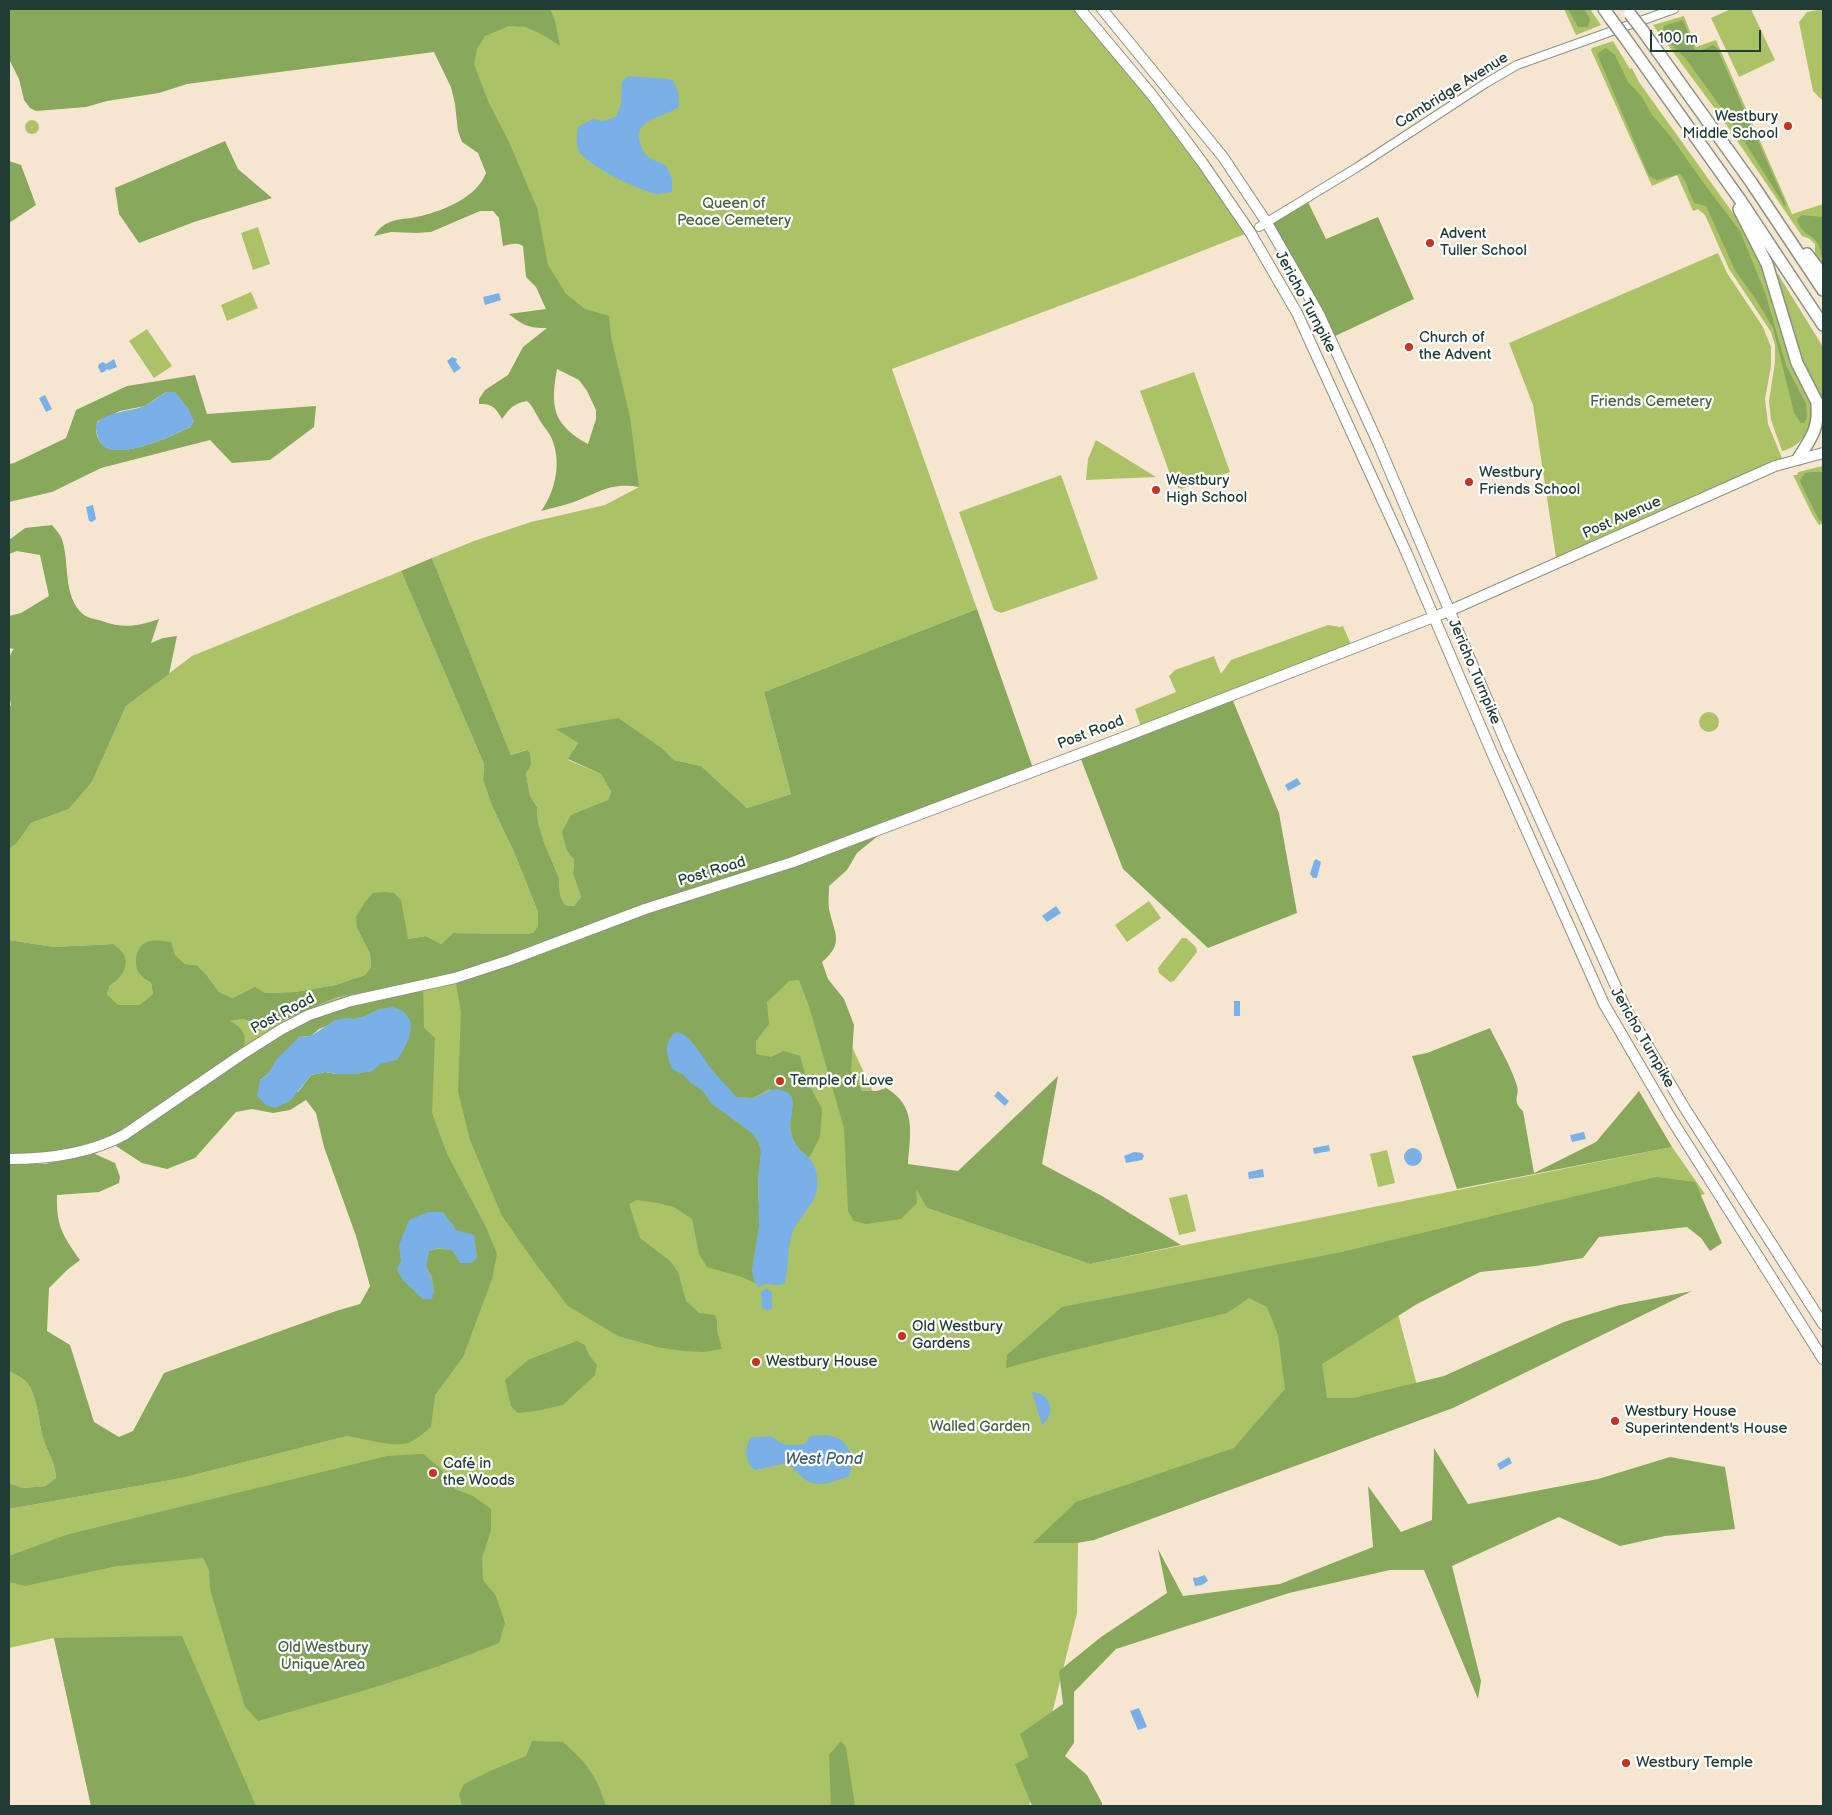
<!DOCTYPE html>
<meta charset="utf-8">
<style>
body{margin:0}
#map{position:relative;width:1832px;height:1815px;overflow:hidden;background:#f6e6d0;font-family:"Balsamiq Sans",sans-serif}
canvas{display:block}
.frame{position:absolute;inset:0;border:10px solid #1f3d34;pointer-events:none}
.scale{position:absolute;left:1650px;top:30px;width:111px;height:22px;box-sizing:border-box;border:2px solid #1f3d34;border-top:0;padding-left:6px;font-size:15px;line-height:18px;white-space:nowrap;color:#1f3d34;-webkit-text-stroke:4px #fff;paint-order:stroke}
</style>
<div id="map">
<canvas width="1832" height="1815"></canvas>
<div class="frame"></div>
<div class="scale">100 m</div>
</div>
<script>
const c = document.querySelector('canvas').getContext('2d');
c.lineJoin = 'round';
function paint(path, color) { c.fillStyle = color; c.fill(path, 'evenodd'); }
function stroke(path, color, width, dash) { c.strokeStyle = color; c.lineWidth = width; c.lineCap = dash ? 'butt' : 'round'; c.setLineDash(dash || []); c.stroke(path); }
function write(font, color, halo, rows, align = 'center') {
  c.font = font + ' "Balsamiq Sans",sans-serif'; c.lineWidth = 4.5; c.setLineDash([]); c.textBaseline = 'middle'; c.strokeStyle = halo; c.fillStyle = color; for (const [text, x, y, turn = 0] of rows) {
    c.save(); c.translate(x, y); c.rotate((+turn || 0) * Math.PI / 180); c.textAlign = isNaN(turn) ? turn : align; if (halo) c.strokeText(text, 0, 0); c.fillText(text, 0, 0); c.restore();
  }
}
const green = new Path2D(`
 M 476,9 L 1080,9 L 1152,95 L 1250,232 L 1136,277 L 892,369 L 977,609 L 764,692 L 791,794 L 747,808 L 701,766 L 674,760 L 663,749 L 557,729 L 578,743 L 568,760 L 601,774 L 611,792 L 608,800 L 598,805 L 567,851 L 574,860 L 573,874 L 581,897 L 574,906 L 565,905 L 560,895 L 559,878 L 544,842 L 538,822 L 537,807 L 530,795 L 526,774 L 531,765 L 526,750 L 511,755 L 432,558 L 474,541 L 531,522 L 605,505 L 639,487 L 434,51 Z
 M 1564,9 L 1590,9 L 1601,25 L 1576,35 Z
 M 1731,9 L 1751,9 L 1775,60 L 1739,77 L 1711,18 Z
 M 1823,9 L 1823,101 L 1813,91 L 1799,22 L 1807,12 Z
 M 1684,16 L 1696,47 L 1716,40 L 1792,214 L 1823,204 L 1823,267 L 1815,254 L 1815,244 L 1810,239 L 1802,236 L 1721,117 L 1653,25 Z
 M 1613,41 L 1630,69 L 1632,68 L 1639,82 L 1740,223 L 1762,267 L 1791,363 L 1811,406 L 1812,420 L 1805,440 L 1803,438 C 1797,445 1791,449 1782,451 L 1771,420 L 1769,401 L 1775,362 L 1775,345 L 1771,332 L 1729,269 L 1705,215 L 1698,209 L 1693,211 L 1677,175 L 1652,186 L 1591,50 L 1592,48 Z
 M25 127a7 7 0 1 1 14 0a7 7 0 1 1-14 0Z
 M 258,227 L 270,264 L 253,270 L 241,233 Z
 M 1718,253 L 1727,273 L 1763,327 L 1771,347 L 1771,366 L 1765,399 L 1768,424 L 1784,463 L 1557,564 L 1533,405 L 1509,343 Z
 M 1778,274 L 1823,347 L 1823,409 L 1813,393 L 1773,275 Z
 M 251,292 L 258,308 L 227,321 L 221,305 Z
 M 147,329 L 172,366 L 154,378 L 129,341 Z
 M 1194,372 L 1230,472 L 1181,489 L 1174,485 L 1140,391 Z
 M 1096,440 L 1156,477 L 1086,480 L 1088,459 Z
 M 1823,466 L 1823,523 L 1819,525 L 1813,516 L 1793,475 L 1797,475 L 1798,472 Z
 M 1061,475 L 1098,579 L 1001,613 L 994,610 L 959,512 Z
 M 401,571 L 484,764 L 483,780 L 492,806 L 514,852 L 538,912 L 538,926 L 533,933 L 522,934 L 453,933 L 441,944 L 426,936 L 408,939 L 357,928 L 370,954 L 371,967 L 365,975 L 335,985 L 295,992 L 265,993 L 233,998 L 219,992 L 206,974 L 197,965 L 185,964 L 175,955 L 139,974 L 151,983 L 153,994 L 139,1005 L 117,1005 L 107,994 L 110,985 L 113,944 L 54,947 L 9,940 L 9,849 L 17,843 L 31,823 L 69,809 L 92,782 L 126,706 L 192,656 Z
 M 1328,625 L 1340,627 L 1343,626 L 1353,649 L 1142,730 L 1135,709 L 1176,692 L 1169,676 L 1175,670 L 1214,656 L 1221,674 L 1231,660 Z
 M1699 722a10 10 0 1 1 20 0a10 10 0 1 1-20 0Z
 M 780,892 L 927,1208 L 1090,1264 L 1672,1147 L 1705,1194 L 1389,1280 L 1419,1393 L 1078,1543 L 1077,1613 L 1029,1806 L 91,1806 L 54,1638 L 9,1648 L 9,1509 L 182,1478 L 425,1416 L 326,1014 Z
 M 1149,901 L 1161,918 L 1127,942 L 1115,925 Z
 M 1182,938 L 1186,938 L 1196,947 L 1197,952 L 1174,981 L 1170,982 L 1159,973 L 1158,968 Z
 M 398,986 L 231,1066 L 229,1021 L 243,1019 L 255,1025 L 273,1025 L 335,998 Z
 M 1387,1150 L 1395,1183 L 1378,1187 L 1370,1154 Z
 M 1187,1194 L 1196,1231 L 1179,1235 L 1169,1198 Z
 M 9,1371 C 13,1374 19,1376 23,1379 C 38,1390 38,1424 44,1441 C 49,1455 55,1462 56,1478 L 47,1486 L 23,1488 L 9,1483 Z`);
const forest = new Path2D(`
 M 9,9 L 550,9 L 555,21 L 560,46 L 545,36 L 526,27 L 509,26 L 485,36 L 477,49 L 474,64 L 488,101 L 509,142 L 537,208 L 548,265 L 566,294 L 585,309 L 609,316 L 611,337 L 630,417 L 639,487 C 608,482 598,494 571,503 C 562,506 551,508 541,511 C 556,491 562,460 551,437 C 547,429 541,424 538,417 C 534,411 533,406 527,401 C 514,403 509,409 502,419 C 496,408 492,403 479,404 L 479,399 L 485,390 L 508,375 L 523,347 L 547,328 C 530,328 523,326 509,314 L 546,309 L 536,287 L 526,277 L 523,246 C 517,242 510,244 503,246 L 499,218 L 493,211 L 480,211 L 431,232 L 417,233 L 391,232 L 374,236 C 387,216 401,221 421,216 C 445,210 477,197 486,173 L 478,153 L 462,142 L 458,131 L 455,104 L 451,87 L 434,52 L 187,84 L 159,93 L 107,101 L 86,107 L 36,111 L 30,108 L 24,100 L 19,79 L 9,59 ZM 557,369 L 579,380 L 587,391 L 596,410 L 596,419 L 588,444 C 553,425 550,407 557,369 Z
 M 1568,9 L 1584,9 L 1590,19 L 1588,27 L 1578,27 Z
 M 1683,20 L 1695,50 L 1700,51 L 1713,45 L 1717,48 L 1785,202 L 1786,208 L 1736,128 L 1686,59 L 1669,42 L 1663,32 L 1664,26 Z
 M 1606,48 L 1615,55 L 1628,82 L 1642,97 L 1652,115 L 1672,138 L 1702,181 L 1740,231 L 1766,295 L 1786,365 L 1806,404 L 1807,418 L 1804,423 L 1801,423 L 1794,413 L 1773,328 L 1755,298 L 1736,272 L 1706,206 L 1694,203 L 1685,181 L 1680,174 L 1657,180 L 1649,176 L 1598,56 L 1599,52 Z
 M 225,141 L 238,169 L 272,198 L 194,222 L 139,243 L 119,214 L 115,188 Z
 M 9,161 L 21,165 L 36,205 L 9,223 Z
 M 1306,198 L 1326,239 L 1378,217 L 1414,299 L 1331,338 L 1267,223 Z
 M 1802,215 L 1822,217 L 1823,220 L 1823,260 C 1821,255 1820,249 1818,244 C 1812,233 1801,235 1797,219 Z
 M 195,375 L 207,414 L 316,406 L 314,427 L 270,460 L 232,463 L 210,440 L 101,468 L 52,492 L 9,502 L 9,464 L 14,463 L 66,438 L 76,410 L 127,386 ZM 166,392 L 194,421 L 190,427 C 173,436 110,465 99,440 C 96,434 95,427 98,421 L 120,411 L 145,406 Z
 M 1811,472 L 1823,472 L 1822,521 L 1819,520 L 1801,484 L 1800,480 L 1805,473 Z
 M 52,525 C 55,529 59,533 61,537 C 71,561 61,596 84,615 C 88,618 96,619 102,621 C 124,629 138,626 159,619 L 151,643 L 163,638 L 177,636 L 169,674 L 126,706 L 92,782 L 69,809 L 31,823 L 17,843 L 9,849 L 9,707 L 11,705 C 9,691 4,659 14,649 L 9,648 L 9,616 L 21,613 L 49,596 L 40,555 L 17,551 L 9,554 L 9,540 L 25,528 Z
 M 432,558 L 511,755 L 527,750 L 530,753 L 531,765 L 526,774 L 530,795 L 537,807 L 538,822 L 544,842 L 559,878 L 560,895 L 565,905 L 574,906 L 581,897 L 573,874 L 574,860 L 567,851 L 562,832 L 571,815 L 608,800 L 611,792 L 601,774 L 568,759 L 578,743 L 556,729 L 618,718 L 663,749 L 674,760 L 701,766 L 747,808 L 791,794 L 764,692 L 977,609 L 1034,771 L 890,826 L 857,853 L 847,870 L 829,886 C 829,893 828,902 829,909 C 834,933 845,943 822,962 L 828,979 L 844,999 L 854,1025 L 851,1071 L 862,1091 L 877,1091 L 886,1088 C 917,1106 910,1133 908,1164 L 958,1171 L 1058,1076 L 1042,1164 L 1102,1196 L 1181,1245 L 1090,1264 L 927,1208 L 916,1189 L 917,1203 L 901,1219 L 866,1224 L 854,1221 L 848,1211 L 844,1128 L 809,1006 L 799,980 L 789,981 L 767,1002 L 769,1024 L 756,1041 L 756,1054 L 771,1057 L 784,1051 L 800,1056 L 807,1081 L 822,1109 L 820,1137 L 809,1158 C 790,1143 787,1128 793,1104 L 769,1089 L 753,1098 L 736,1097 L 712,1071 L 685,1036 L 673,1069 L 684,1075 L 691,1083 L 703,1091 L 712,1104 L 751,1132 L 759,1143 L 761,1152 L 758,1180 L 758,1199 L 760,1208 L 759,1227 L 752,1270 L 755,1283 L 742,1277 L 707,1267 L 699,1254 L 692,1219 L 674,1207 L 658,1203 L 637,1200 L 629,1204 L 640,1238 L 670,1261 L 678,1272 L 686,1301 L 699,1313 L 715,1315 L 717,1321 L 717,1331 L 722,1349 L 704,1352 L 682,1351 L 657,1347 L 618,1336 L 568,1306 L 538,1267 L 502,1216 L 470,1140 L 458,1091 L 461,1012 L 455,978 L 423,987 L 424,1028 L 435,1038 L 432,1113 L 447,1154 L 486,1227 L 497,1254 L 492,1279 L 463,1357 L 435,1395 L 431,1427 C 425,1431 419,1438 412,1441 C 398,1450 364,1438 347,1436 L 182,1478 L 9,1509 L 9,1483 L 23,1488 L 46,1486 L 56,1478 C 55,1462 49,1455 44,1441 C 38,1424 38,1390 23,1379 C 19,1376 13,1374 9,1371 L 9,1164 L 46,1164 L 81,1155 L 9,1157 L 9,940 L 54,947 L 113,944 C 116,947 121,950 123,953 C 130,966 121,979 110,985 L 107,994 L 118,1005 L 139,1005 L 153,994 L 151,983 C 147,980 141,977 139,973 C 133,963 136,946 147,942 C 155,939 164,941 171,942 L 175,955 L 185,964 L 197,965 L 206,974 L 219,992 L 233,998 L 255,987 L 265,993 L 295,992 L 335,985 L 365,975 L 371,967 L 370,954 L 357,928 L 356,917 L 365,902 L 373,893 L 384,892 L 394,893 L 401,900 L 408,939 L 426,936 L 441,944 L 453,933 L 522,934 L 533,933 L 538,926 L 538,912 L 514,852 L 492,806 L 483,780 L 484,764 L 401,571 ZM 398,986 L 330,1010 L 269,1042 L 241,1052 C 249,1038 244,1028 230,1021 L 243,1019 L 261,1026 L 273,1025 L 335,998 ZM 380,1009 L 380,1064 L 372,1071 L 355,1074 L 336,1074 L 325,1072 L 311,1075 L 298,1092 L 260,1080 L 268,1074 L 299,1037 L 311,1036 L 319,1029 L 346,1018 L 354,1019 L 365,1016 ZM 306,1100 L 316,1113 L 324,1147 L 356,1236 L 370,1286 L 360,1304 L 336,1311 L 164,1373 L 133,1431 L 119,1437 L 94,1422 L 70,1345 L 47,1331 L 49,1288 L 67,1270 L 80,1260 C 63,1236 56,1226 57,1195 L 99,1192 L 119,1183 L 120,1177 L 115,1163 L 95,1154 L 114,1143 L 116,1146 L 142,1163 L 167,1169 L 195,1158 L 236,1112 L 252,1109 L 273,1113 L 290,1110 ZM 452,1223 L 456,1230 L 474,1236 L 477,1257 C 461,1253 446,1246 429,1251 L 426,1266 L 432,1277 L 434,1292 L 423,1299 L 403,1280 L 397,1269 L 401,1262 Z
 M 1231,696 L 1279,813 L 1297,913 L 1208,948 L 1123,869 L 1079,754 Z
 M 1490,1028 C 1499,1047 1511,1066 1517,1086 C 1520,1096 1511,1100 1523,1111 L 1534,1173 L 1596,1142 L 1639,1091 L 1672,1147 L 1457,1189 L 1412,1056 L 1427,1053 Z
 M 1656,1177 L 1695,1182 L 1722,1243 L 1710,1251 L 1701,1238 L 1687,1227 L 1599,1237 L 1583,1258 L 1536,1266 L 1480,1272 L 1417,1304 L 1322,1364 L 1327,1398 L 1353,1398 L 1444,1376 L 1564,1322 L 1620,1305 L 1692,1291 L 1453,1408 L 1094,1540 L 1077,1543 L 1033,1543 L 1076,1502 L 1234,1448 L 1285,1389 L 1278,1335 L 1267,1307 L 1249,1298 L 1227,1313 L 1046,1357 L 1006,1368 L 1007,1355 L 1062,1307 L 1342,1252 Z
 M 577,1341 L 585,1345 L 589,1355 L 597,1365 L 595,1375 L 563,1405 L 536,1411 L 518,1413 L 511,1406 L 505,1380 L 528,1360 Z
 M 1434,1448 L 1468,1504 L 1598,1479 L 1670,1457 L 1725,1467 L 1735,1529 L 1665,1536 L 1620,1546 L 1559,1517 L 1452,1566 L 1481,1681 L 1478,1699 L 1424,1570 L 1390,1570 L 1289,1593 L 1116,1649 L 1074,1692 L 1074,1743 L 1065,1756 L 1087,1775 L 1102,1803 L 1102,1806 L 1032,1806 L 1015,1764 L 1029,1757 L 1020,1734 L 1063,1704 L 1059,1671 L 1101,1637 L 1167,1593 L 1158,1549 L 1183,1596 L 1280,1584 L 1373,1547 L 1368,1486 L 1401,1532 L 1432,1520 Z
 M 423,1454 L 439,1467 L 455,1489 L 473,1496 L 491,1509 L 491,1530 L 482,1558 L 483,1580 L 496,1596 L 505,1623 L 499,1643 C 421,1675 340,1698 258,1721 L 245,1707 L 210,1589 L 209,1570 L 203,1558 L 117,1566 L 25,1586 L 9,1582 L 9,1556 L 66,1535 L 387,1456 Z
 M 182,1636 L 256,1806 L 91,1806 L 54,1638 Z
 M 532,1741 L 563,1742 C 588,1764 596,1775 606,1806 L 462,1806 L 459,1794 L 464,1784 L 490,1771 L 526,1756 Z
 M 841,1741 L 846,1748 L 855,1806 L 831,1806 L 829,1755 Z`);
const water = new Path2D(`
 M 628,76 C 643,78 658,77 673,80 L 678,92 L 679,106 C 667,118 632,117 640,143 C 643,157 653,160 666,165 L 672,179 L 672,192 C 667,192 661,194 657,194 C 640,191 591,167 581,154 C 575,146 577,137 578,127 L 593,119 L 603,121 L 616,117 L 621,104 L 622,82 Z
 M 499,293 L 501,300 L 485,305 L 483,297 Z
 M 452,357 L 457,359 L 456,362 L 461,368 L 454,373 L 447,361 Z
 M 114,359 L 117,367 L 109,370 L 106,369 L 106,371 L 101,373 L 98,367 L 99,364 L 103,362 L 106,364 Z
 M 166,392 L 175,392 L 188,408 L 194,421 L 190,427 C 172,436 106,468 98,437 C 97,433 94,426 98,422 C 106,412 133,411 144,406 C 152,403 159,396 166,392 Z
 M 45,395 L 52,409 L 46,412 L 39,398 Z
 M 93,505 L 96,519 L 92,522 L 89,521 L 86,507 Z
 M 1297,778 L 1301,784 L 1288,791 L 1285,785 Z
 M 1316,859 L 1321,862 L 1317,878 L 1313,878 L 1310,874 L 1314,861 Z
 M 1056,906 L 1061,913 L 1047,922 L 1042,916 Z
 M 1234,1001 L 1240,1001 L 1240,1016 L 1234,1016 Z
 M 393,1007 C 423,1016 409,1042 397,1060 L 380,1064 L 372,1071 L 355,1074 L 336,1074 L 325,1072 L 311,1075 L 290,1101 L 275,1108 L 266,1105 L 257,1096 L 260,1080 L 268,1074 L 276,1060 L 299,1037 L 311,1036 L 335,1020 L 346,1018 L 354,1019 L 365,1016 L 380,1009 Z
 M 676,1032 C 691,1033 704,1061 713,1071 C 720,1080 729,1088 736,1097 C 741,1098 747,1099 752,1098 C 765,1096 770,1084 787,1092 C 798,1097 790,1117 790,1127 C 793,1153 810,1151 815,1168 C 826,1203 798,1211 791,1237 C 787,1252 789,1267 785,1283 C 772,1289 769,1279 759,1287 L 755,1283 L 752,1270 L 759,1227 L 758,1180 L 761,1152 L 759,1143 L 751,1132 L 712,1104 L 703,1091 L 691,1083 L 684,1075 L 672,1069 C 667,1055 662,1043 676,1032 Z
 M 998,1091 L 1009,1101 L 1005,1106 L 994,1096 Z
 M 1584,1132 L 1586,1139 L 1572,1142 L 1570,1135 Z
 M 1329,1145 L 1330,1151 L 1314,1154 L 1313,1148 Z
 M1404 1157a9 9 0 1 1 18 0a9 9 0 1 1-18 0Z
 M 1134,1152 L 1142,1153 L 1144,1156 L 1142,1160 L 1126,1163 L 1124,1156 Z
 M 1263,1169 L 1264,1177 L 1249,1179 L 1248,1172 Z
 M 428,1212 L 443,1212 L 456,1230 L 474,1235 L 477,1258 L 471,1263 L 460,1263 L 452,1250 L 439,1248 L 429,1251 L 426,1266 C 431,1277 436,1287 432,1299 L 423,1299 L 403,1280 L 397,1269 L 401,1262 L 399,1245 L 409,1220 Z
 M 766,1288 L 772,1292 L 772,1309 L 767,1310 L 762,1308 L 761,1292 Z
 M 1032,1392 C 1051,1393 1057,1413 1042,1425 Z
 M 769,1436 C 775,1438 778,1442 784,1444 C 789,1446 799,1444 805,1444 L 810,1436 C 817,1436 825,1434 831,1436 C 850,1440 856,1460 849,1476 C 833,1482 816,1490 802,1477 C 796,1472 793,1467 787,1463 L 755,1470 C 744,1462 745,1449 750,1438 Z
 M 1509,1457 L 1512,1463 L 1500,1470 L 1497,1464 Z
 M 1205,1575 L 1208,1581 L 1202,1585 L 1195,1586 L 1193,1579 L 1194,1577 L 1196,1578 Z
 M 1139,1708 L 1147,1727 L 1138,1730 L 1130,1711 Z`);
const minor = new Path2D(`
 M 1259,227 L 1356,168 L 1486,83 L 1517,65 L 1674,9`);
const major = new Path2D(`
 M 1080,9 L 1152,95 L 1202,162 L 1250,232 L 1297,313 L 1407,554 L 1492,753 L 1604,1004 L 1670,1117 L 1823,1359
 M 1102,9 L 1223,157 L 1267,223 L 1319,314 L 1378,443 L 1508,748 L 1626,1009 L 1684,1107 L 1823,1324
 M 9,1159 C 48,1159 89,1154 124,1135 L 241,1055 L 282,1029 L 309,1015 L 351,1001 L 455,978 L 510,960 L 645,909 L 793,862 L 1114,741 L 1449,611 L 1775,466 L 1823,453`);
const highway = new Path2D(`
 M 1604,9 L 1611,19
 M 1643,31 L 1751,182 L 1823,290
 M 1625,38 L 1741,201 L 1823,325
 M 1739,209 L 1767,264 L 1797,363 L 1823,414
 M 1807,254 L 1823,275
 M 1798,459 C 1810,439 1819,430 1817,405`);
const highwayBridge = new Path2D(`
 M 1630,14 L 1643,31
 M 1611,19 L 1625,38`);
const markers = [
 [1788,126,5,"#c8321e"],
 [1430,243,5,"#c8321e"],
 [1409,347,5,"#c8321e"],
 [1469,482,5,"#c8321e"],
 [1156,490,5,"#c8321e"],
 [780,1081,5,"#c8321e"],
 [902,1336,5,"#c8321e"],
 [756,1362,5,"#c8321e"],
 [1615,1421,5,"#c8321e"],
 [433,1473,5,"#c8321e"],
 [1626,1763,5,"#c8321e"]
];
const streetNames = [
 ["Cambridge Avenue",1452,91,-32],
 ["Jericho Turnpike",1305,302,62],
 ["Post Avenue",1622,518,-24],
 ["Jericho Turnpike",1474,672,67],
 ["Post Road",1091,733,-21],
 ["Post Road",712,872,-17],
 ["Post Road",283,1014,-28],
 ["Jericho Turnpike",1642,1038,60]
];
const poiNames = [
 ["Westbury",1778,117,"right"],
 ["Middle School",1778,134,"right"],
 ["Advent",1440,234],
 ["Tuller School",1440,251],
 ["Church of",1419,338],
 ["the Advent",1419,355],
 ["Westbury",1479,473],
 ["Friends School",1479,490],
 ["Westbury",1166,481],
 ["High School",1166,498],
 ["Temple of Love",790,1081],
 ["Old Westbury",912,1327],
 ["Gardens",912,1344],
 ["Westbury House",766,1362],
 ["Westbury House",1625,1412],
 ["Superintendent's House",1625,1429],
 ["Café in",443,1464],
 ["the Woods",443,1481],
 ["Westbury Temple",1636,1763]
];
const parkNames = [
 ["Queen of",734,204],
 ["Peace Cemetery",734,221],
 ["Friends Cemetery",1651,402],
 ["Walled Garden",980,1427],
 ["Old Westbury",323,1648],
 ["Unique Area",323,1665]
];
const waterNames = [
 ["West Pond",824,1460]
];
paint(green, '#abc267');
paint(forest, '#88a85c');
paint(water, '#79b0e8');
stroke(minor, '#8a9282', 10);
stroke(major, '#8a9282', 12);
stroke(highway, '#8a9282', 14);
stroke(minor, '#fff', 8);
stroke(major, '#fff', 10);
stroke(highway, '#fff', 11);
stroke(highwayBridge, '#8a9282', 14, []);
stroke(highwayBridge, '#fff', 11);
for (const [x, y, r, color] of markers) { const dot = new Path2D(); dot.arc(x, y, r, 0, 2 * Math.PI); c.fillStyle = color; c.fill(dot); stroke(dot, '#fff', 2); }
write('15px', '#1f3d34', '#fff', streetNames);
write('15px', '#1f3d34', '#fff', poiNames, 'left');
write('15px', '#496543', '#fff', parkNames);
write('italic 16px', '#3a606a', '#fff', waterNames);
</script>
